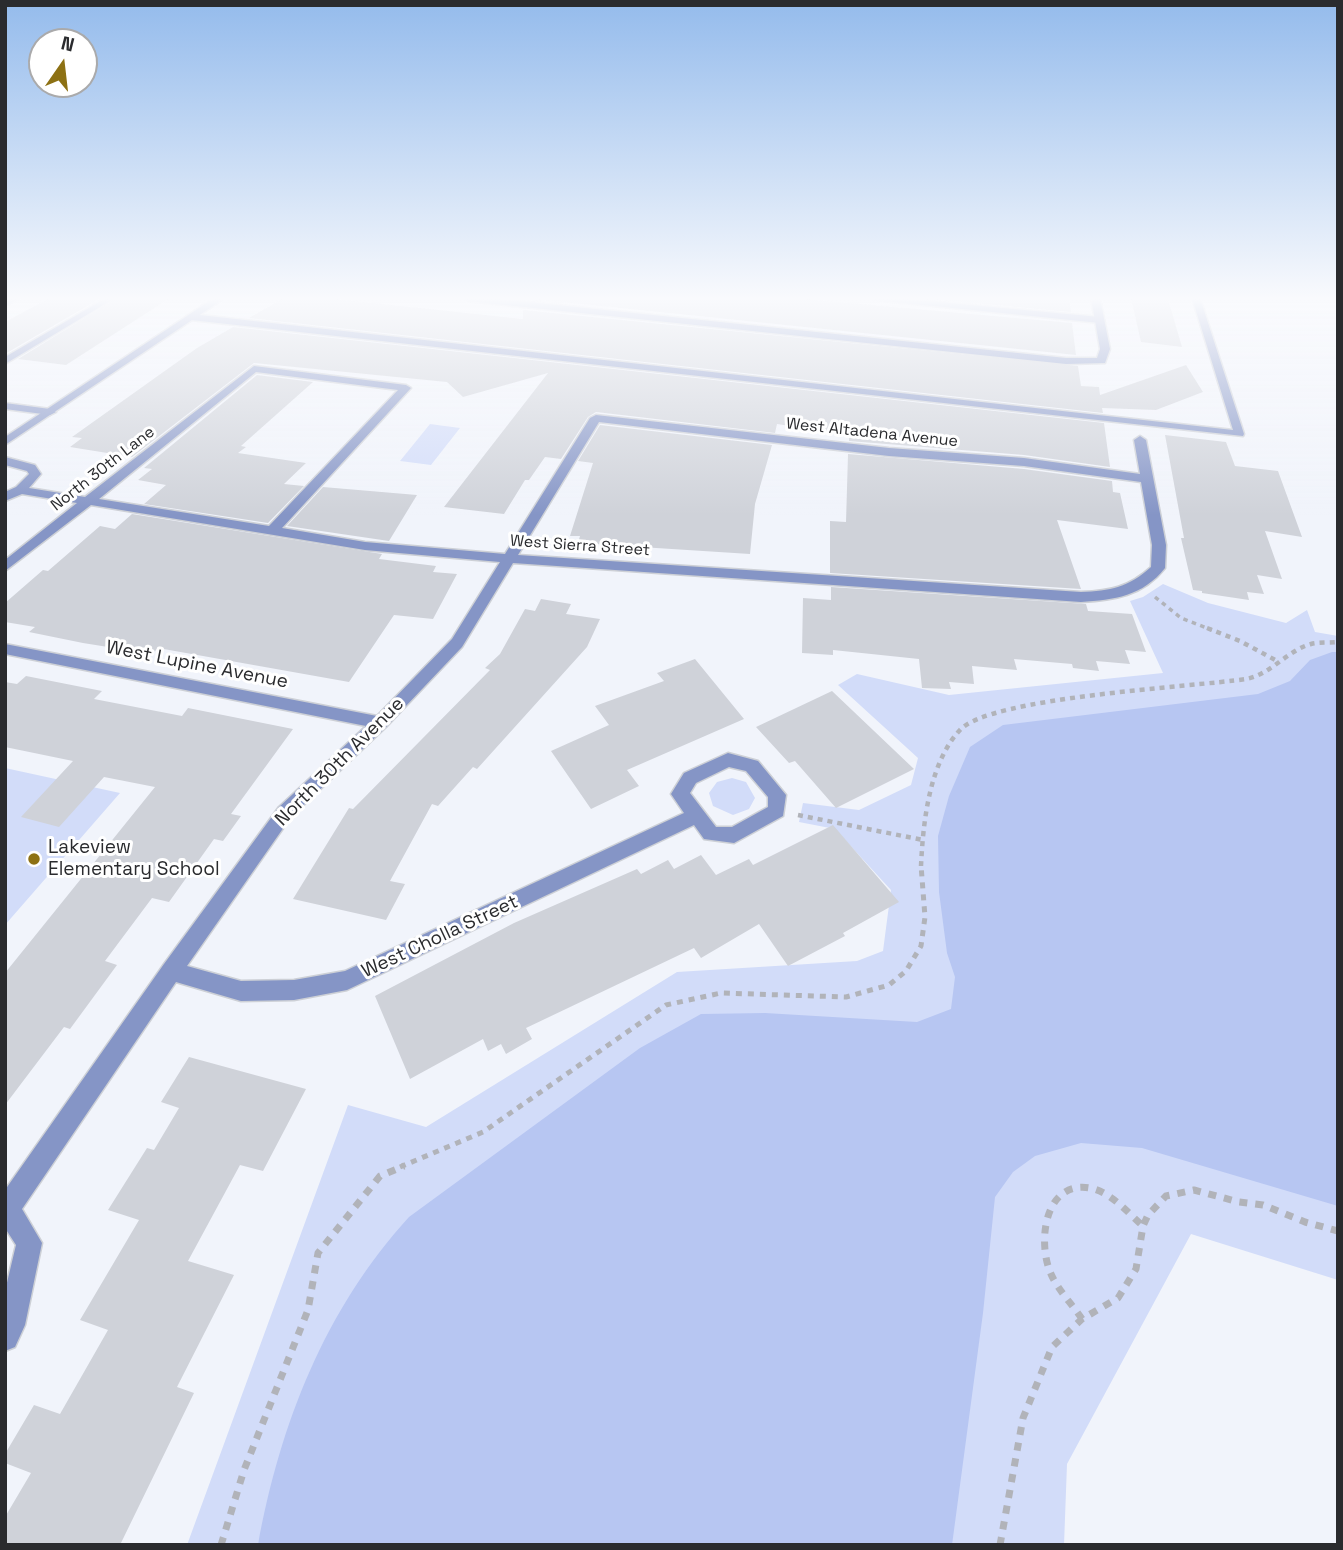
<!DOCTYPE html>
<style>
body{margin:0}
#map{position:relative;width:1343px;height:1550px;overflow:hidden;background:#f1f4fb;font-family:"Space Grotesk",sans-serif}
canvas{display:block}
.frame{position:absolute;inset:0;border:7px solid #2a2b2e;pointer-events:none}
.north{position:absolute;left:28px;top:28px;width:70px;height:70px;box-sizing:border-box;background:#fff;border:2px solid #aaaaab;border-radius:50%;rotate:14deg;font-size:19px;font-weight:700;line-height:28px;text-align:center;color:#2a2b2e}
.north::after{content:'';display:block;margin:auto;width:24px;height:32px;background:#8d7114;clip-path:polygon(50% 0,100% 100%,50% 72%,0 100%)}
</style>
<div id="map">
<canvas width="1343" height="1550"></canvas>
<div class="frame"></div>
<div class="north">N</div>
</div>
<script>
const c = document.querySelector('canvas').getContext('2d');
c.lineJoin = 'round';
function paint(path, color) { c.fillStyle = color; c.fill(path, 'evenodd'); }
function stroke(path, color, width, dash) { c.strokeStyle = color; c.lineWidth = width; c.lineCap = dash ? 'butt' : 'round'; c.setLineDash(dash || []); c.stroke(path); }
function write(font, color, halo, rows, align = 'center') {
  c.font = font + ' "Space Grotesk",sans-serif'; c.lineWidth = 6; c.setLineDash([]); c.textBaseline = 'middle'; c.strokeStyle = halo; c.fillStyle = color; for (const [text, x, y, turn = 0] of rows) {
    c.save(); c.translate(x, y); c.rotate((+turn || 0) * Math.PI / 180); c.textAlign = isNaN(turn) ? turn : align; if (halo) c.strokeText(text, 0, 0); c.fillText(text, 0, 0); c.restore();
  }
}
const green = new Path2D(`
 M 430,424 L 460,428 L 431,465 L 400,461 Z
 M 1163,584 L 1208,603 L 1286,623 L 1307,610 L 1315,632 L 1338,636 L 1338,1280 L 1191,1234 L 1067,1464 L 1064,1545 L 187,1545 L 348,1105 L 426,1127 L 677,972 L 857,961 L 883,951 L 891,890 L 835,829 L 799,822 L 803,803 L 859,810 L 911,785 L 918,758 L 838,685 L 857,674 L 949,695 L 1163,673 L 1130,601 L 1143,597 Z
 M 5,768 L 120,793 L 5,925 Z
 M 732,778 L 746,782 L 755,798 L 749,809 L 733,815 L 713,806 L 709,793 L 717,782 Z`);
const water = new Path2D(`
 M 1332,652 L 1338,652 L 1338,1206 L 1142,1148 L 1081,1143 L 1035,1156 L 1013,1172 L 995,1197 L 983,1313 L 952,1545 L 258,1545 C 280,1424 325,1309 409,1217 L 640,1048 L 701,1014 L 765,1013 L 917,1022 L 951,1009 L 955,977 L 947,953 L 939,892 L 938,836 L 949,796 L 970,747 L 1003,725 L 1258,694 L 1290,681 L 1310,660 Z`);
const building = new Path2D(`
 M 50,298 L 101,298 L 5,354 L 5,322 Z
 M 117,298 L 170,298 L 66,365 L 18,359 Z
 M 284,298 L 325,298 L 523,319 L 523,310 L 1078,366 L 1081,386 L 1099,387 L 1100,395 L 1186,365 L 1203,392 L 1156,410 L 1102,408 L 1103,413 L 249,318 Z
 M 524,298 L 793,298 L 1072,323 L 1076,355 Z
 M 920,298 L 1069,298 L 1071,312 Z
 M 1131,298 L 1168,299 L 1182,347 L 1141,342 Z
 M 233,327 L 1104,423 L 1110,467 L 1024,455 L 849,441 L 849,435 L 777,424 L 775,433 L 596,412 L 588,417 L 561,459 L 545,457 L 529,480 L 525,480 L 504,514 L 444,507 L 548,373 L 463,397 L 447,382 L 254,363 L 132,457 L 70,447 L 82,438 L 72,437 L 197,348 Z
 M 257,375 L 313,382 L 241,446 L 246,447 L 238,453 L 306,463 L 284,484 L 304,486 L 268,523 L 144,504 L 166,485 L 138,480 L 152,469 L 144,468 Z
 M 600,425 L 772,445 L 755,504 L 750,554 L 578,543 L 580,536 L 570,536 L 593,463 L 578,461 Z
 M 1165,435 L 1226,442 L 1235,466 L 1278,471 L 1302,537 L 1265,531 L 1282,579 L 1257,575 L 1264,594 L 1247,592 L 1249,600 L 1202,593 L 1202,591 L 1193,590 L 1181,538 L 1184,538 Z
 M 848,454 L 1024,469 L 1112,481 L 1113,492 L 1120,493 L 1128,529 L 1057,520 L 1081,589 L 830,573 L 830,521 L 846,522 Z
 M 323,487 L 417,495 L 389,541 L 287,526 Z
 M 132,514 L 382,554 L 379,559 L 436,566 L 433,572 L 457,574 L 433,619 L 394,615 L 349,682 L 158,648 L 152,654 L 83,643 L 29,632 L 35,627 L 5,622 L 5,603 L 43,570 L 48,571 L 100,526 L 115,529 Z
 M 831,587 L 1086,604 L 1088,611 L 1132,614 L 1146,652 L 1125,650 L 1130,664 L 1096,661 L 1099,671 L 1073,668 L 1072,664 L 1014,659 L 1017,670 L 972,666 L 974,684 L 949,682 L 951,689 L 922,688 L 919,659 L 833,650 L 833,655 L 802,653 L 803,598 L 831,600 Z
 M 541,599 L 571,604 L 566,614 L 600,619 L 587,647 L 477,769 L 473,767 L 438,806 L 432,804 L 390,881 L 405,884 L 386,920 L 293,899 L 349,808 L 353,809 L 490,670 L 485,668 L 500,654 L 525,609 L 535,611 Z
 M 695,659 L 744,719 L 627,770 L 639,786 L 591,809 L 551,751 L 609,725 L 595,706 L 664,681 L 657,673 Z
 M 26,676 L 102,691 L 94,699 L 182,716 L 188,708 L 293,729 L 231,814 L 241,816 L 223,841 L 214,839 L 169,902 L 152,898 L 105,961 L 117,965 L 70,1029 L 64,1027 L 5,1105 L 5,973 L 155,787 L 104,777 L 59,827 L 21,817 L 73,761 L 5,747 L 5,682 L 17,684 Z
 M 832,691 L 914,769 L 836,808 L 795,761 L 789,763 L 756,727 Z
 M 833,825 L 899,902 L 843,933 L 845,936 L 788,966 L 759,924 L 701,958 L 694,948 L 526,1028 L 532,1039 L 506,1054 L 501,1044 L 488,1051 L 483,1039 L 410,1079 L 375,996 L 514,923 L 637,869 L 641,874 L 668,860 L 674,869 L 701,855 L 716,875 L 749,859 L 753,865 Z
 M 189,1057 L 306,1089 L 263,1171 L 240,1165 L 188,1261 L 234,1275 L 177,1387 L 194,1393 L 120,1545 L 5,1545 L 5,1517 L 31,1473 L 5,1463 L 5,1454 L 34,1405 L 60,1414 L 108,1330 L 80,1320 L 139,1220 L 108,1210 L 147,1148 L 154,1150 L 179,1108 L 161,1102 Z`);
const pathFar3 = new Path2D(`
 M 1155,597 L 1181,618 L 1212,630`);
const pathFar2 = new Path2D(`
 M 1207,628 L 1240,641 L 1279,662
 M 798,815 L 923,840
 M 921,866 C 923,823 929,763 960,730 C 990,697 1192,687 1246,679 C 1270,675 1288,650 1311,644 C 1319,642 1330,643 1338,642`);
const pathFar1 = new Path2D(`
 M 400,1167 L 483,1132 L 666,1005 L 721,993 L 846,997 L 889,985 L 906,971 L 921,946 L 925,917 L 921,865`);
const path = new Path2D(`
 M 1082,1319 C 1072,1304 1058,1290 1051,1274 C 1037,1243 1044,1180 1090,1188 C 1111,1192 1128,1213 1143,1226
 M 221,1545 L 244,1470 L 308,1310 L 318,1253 L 380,1176 L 404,1166
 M 1000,1545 L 1023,1418 L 1052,1347 L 1082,1319 L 1118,1298 L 1136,1269 L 1143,1226 L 1148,1215 L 1166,1196 L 1194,1190 L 1239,1202 L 1263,1205 L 1305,1222 L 1338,1231`);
const service = new Path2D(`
 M 106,298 L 115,298 L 5,364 L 5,357 Z
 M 870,298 L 896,298 L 1100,317 L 1104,320 L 1100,323 L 874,300 Z
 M 1192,298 L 1200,298 L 1244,434 L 1243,436 L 191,320 L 187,317 L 191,314 L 1233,430 Z`);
const minor = new Path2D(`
 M 9,298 L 20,298 L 5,306 L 5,299 Z
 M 462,298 L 490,298 L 1066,358 L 1097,358 L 1100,349 L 1091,298 L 1100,298 L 1110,349 L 1105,363 L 1066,364 L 467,301 Z
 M 254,366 L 406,385 L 411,388 L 282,528 L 365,542 L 505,554 L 590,418 L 596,415 L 889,448 L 1024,458 L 1140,474 L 1134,440 L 1140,436 L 1146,440 L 1166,545 L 1165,568 C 1143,596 1114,600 1081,602 L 513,563 L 462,647 L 386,727 L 291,817 L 187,966 L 241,981 L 294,980 L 345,971 L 684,813 L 671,794 L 684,773 L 728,753 L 758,761 L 786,795 L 783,816 L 734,843 L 704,839 L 694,825 L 347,990 L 294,1000 L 241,1001 L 176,982 L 22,1209 L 42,1243 L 25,1325 L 15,1347 L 5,1351 L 5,1291 L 16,1245 L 5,1228 L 5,1190 L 164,964 L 279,807 L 366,726 L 5,654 L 5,644 L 377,716 L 452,639 L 500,562 L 365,550 L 91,505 L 5,571 L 5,560 L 77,503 L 22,494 L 5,501 L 5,492 L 16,487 L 29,474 L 27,471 L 5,465 L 5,457 L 35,465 L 41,474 L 29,488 L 85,497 ZM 256,372 L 398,390 L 269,526 L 99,499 ZM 599,422 L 889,456 L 1024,466 L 1141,482 L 1152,545 L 1151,567 C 1129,587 1110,591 1081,592 L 518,555 ZM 729,767 L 746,771 L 768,797 L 768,807 L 732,827 L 716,827 L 690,793 L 696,783 Z
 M 5,403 L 50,409 L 56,412 L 50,415 L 5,409 Z`);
const tertiary = new Path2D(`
 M 214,298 L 225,298 L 5,445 L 5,437 Z`);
const markers = [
 [34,859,7,"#8d7114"]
];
const farStreetnames = [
 ["West Altadena Avenue",872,433,6],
 ["North 30th Lane",103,469,-38],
 ["West Sierra Street",580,546,4]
];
const streetNames = [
 ["West Lupine Avenue",197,665,11],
 ["North 30th Avenue",340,762,-45],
 ["West Cholla Street",440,937,-25]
];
const poiNames = [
 ["Lakeview",48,848],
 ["Elementary School",48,870]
];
paint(green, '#d2dcf9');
paint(water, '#b7c6f2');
paint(building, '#cfd2d9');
stroke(service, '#cdd0d6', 3);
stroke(minor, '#cdd0d6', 3);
stroke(tertiary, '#cdd0d6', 3);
stroke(pathFar3, '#b1b3b9', 3.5, [4.5, 4.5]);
stroke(pathFar2, '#b1b3b9', 4.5, [5, 5]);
stroke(pathFar1, '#b1b3b9', 5, [6, 6]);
stroke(path, '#b1b3b9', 7, [8, 8]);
paint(service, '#8595c6');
paint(minor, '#8595c6');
paint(tertiary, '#8595c6');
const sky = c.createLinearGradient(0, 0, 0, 515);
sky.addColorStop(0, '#94bbec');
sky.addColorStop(0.58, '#f9fafd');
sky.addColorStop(1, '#f9fafd00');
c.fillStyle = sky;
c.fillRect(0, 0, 1343, 515);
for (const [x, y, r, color] of markers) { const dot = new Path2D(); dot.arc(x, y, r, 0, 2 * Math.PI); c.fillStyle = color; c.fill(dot); stroke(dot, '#fff', 2.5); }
write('16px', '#2a2b2e', '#fff', farStreetnames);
write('19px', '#2a2b2e', '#fff', streetNames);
write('19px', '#2a2b2e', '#fff', poiNames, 'left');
</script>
